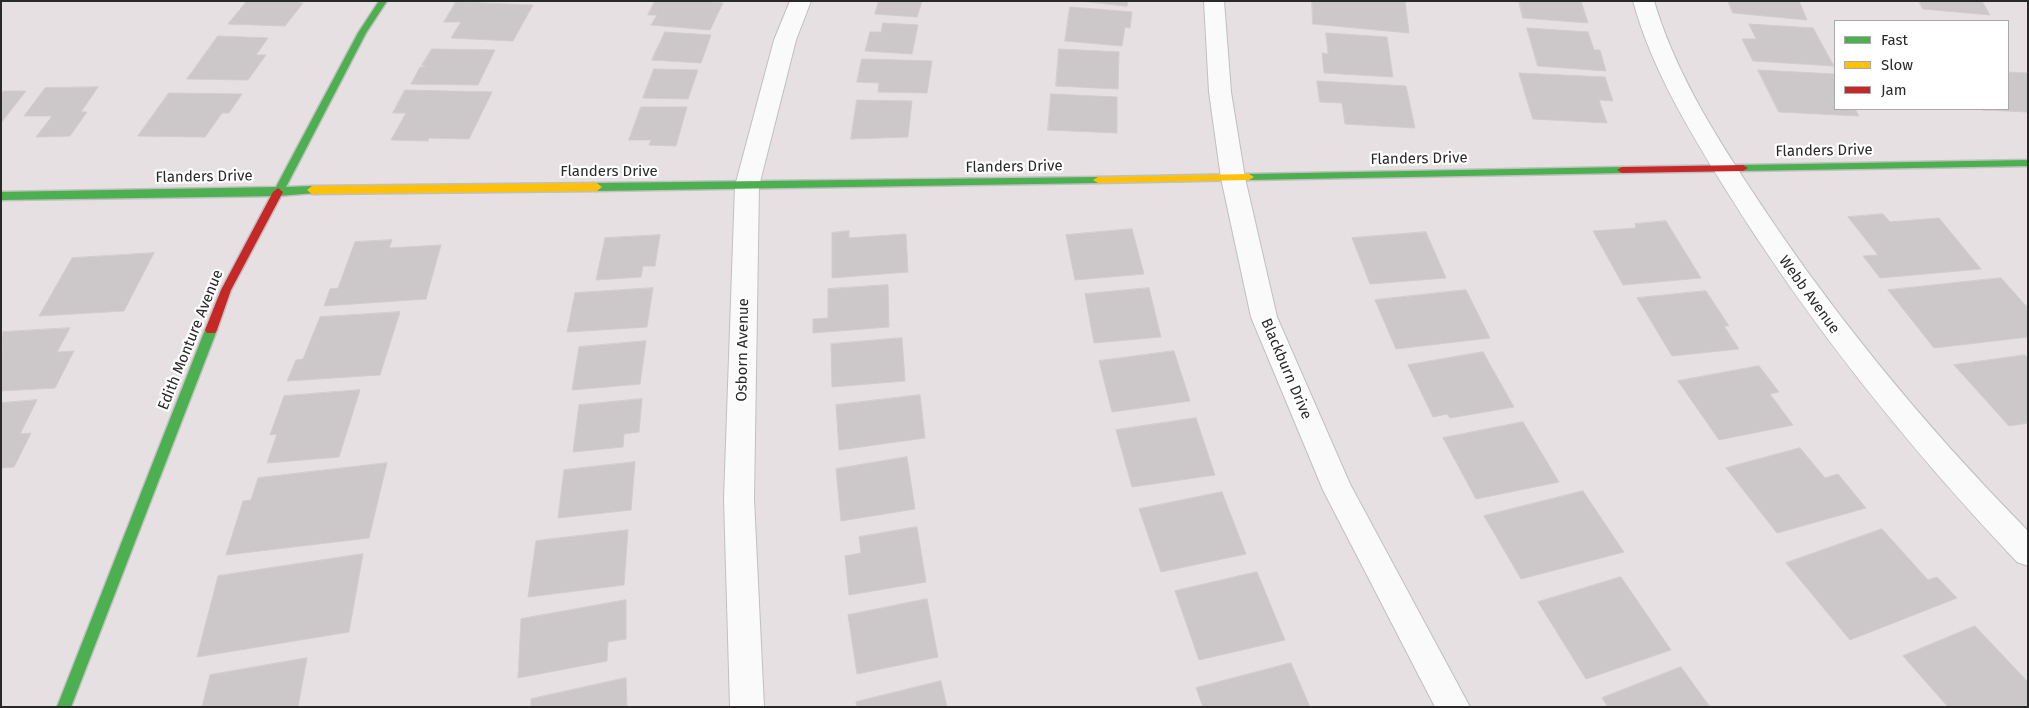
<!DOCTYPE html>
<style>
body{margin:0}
#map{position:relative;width:2029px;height:708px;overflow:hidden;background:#e6e0e2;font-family:"Fira Sans",sans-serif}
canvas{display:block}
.frame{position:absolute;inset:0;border:2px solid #292929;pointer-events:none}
.legend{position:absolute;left:1834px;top:20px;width:175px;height:90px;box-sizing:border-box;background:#fff;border:1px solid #a9a9a9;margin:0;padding:6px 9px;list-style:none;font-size:15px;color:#292929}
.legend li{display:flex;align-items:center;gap:10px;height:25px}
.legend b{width:25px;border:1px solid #a9a9a9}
</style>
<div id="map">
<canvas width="2029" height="708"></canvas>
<div class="frame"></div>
<ul class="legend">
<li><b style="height:6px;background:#4caf50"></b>Fast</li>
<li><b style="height:6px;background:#ffc107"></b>Slow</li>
<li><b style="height:6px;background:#c62828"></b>Jam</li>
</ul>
</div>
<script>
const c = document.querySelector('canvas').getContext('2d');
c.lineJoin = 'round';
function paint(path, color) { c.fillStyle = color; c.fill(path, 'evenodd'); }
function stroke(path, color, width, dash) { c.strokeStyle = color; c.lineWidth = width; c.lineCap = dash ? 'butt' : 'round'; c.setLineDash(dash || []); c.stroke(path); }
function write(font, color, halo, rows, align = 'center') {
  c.font = font + ' "Fira Sans",sans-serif'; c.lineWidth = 4.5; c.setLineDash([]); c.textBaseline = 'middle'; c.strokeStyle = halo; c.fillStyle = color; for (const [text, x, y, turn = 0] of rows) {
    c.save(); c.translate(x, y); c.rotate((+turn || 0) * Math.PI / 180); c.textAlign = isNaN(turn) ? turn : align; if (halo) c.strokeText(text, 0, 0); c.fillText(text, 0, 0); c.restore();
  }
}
const building = new Path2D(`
 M 262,1 L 301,1 L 299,3 L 303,3 L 285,26 L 228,24 L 246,2 Z
 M 655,1 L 700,1 L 723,3 L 710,30 L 651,25 L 657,15 L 648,15 Z
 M 879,1 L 922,1 L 917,17 L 875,14 Z
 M 1080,1 L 1128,1 L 1127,6 Z
 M 1312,1 L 1405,1 L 1409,33 L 1313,24 Z
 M 1519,1 L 1581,1 L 1588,23 L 1523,18 Z
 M 1728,1 L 1799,1 L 1807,20 L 1733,13 Z
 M 1919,1 L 1982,1 L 1990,15 L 1923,9 Z
 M 456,2 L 533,5 L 513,41 L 451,38 L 461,22 L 444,22 Z
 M 1070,7 L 1132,12 L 1130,28 L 1125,27 L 1122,46 L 1065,41 Z
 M 883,23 L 918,25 L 912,54 L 865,51 L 870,32 L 881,32 Z
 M 1749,24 L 1813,28 L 1834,66 L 1753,61 L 1742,39 L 1756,39 Z
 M 1527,28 L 1588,32 L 1594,50 L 1600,50 L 1606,71 L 1538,66 Z
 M 665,32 L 711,35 L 701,63 L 652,60 Z
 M 1326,33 L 1387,37 L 1393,77 L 1324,73 L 1322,53 L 1328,54 Z
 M 218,36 L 268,38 L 256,55 L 266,55 L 248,80 L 187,79 Z
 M 432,49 L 495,50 L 478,85 L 411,84 L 420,67 L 426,67 L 422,65 Z
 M 1059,49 L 1119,52 L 1118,89 L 1056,86 Z
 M 862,59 L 932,61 L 927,93 L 878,92 L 879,83 L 857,82 Z
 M 654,69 L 698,70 L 688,99 L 643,98 Z
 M 1758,70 L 1835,74 L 1835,109 L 1855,109 L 1859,116 L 1779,112 Z
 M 2008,72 L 2028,73 L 2028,112 L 1983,110 L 2008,109 Z
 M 1519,73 L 1605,77 L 1613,101 L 1599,100 L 1607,123 L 1533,119 Z
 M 1317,81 L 1406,86 L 1415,128 L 1345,124 L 1342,103 L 1320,102 Z
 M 98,87 L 81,112 L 87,112 L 70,136 L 36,137 L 52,116 L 24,116 L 45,88 Z
 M 405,90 L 492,92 L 469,139 L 429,138 L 428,141 L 391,140 L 406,113 L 393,113 Z
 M 4,91 L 26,91 L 1,123 L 1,95 Z
 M 169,93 L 242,94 L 229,113 L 222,113 L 205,137 L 138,136 Z
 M 1051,94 L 1117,97 L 1117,133 L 1048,130 Z
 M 857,100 L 912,101 L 908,137 L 851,139 Z
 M 641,107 L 687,107 L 676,146 L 649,145 L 651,140 L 629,140 Z
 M 1883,214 L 1890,222 L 1939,218 L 1981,269 L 1880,278 L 1863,256 L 1878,255 L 1848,217 Z
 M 1666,221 L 1701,278 L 1623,285 L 1593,231 L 1636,228 L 1635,224 Z
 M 1132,229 L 1144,274 L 1075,280 L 1066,235 Z
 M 849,231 L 849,238 L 906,234 L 908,272 L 832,278 L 832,233 Z
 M 1426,232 L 1446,278 L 1370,284 L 1352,238 Z
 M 660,235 L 655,266 L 643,266 L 641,277 L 596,280 L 605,238 Z
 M 392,240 L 389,248 L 441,245 L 426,299 L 324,306 L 330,289 L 338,288 L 355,242 Z
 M 154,253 L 124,311 L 39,316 L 72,258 Z
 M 2001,278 L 2028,308 L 2028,337 L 1934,348 L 1888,290 Z
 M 888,285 L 889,327 L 813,333 L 813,319 L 828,318 L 828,289 Z
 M 653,288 L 647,327 L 567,332 L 575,293 Z
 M 1149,288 L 1161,337 L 1094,343 L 1085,294 Z
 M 1466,290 L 1490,338 L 1396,349 L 1375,300 Z
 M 1706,291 L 1729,326 L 1724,326 L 1739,349 L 1672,356 L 1637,298 Z
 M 400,312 L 380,375 L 287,381 L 296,360 L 303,359 L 320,317 Z
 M 70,328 L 57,352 L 74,351 L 55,388 L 1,391 L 3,332 Z
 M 902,338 L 905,381 L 832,387 L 831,344 Z
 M 646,341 L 640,384 L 572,390 L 579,347 Z
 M 1174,351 L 1190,401 L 1112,412 L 1099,361 Z
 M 1483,352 L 1514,407 L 1450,418 L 1447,414 L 1433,417 L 1408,365 Z
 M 2025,355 L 2028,358 L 2028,423 L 2009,426 L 1954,365 Z
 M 1759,366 L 1779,392 L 1770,394 L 1793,425 L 1719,440 L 1678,381 Z
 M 360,390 L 339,457 L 267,463 L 277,434 L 270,435 L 284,396 Z
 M 920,395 L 925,438 L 839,450 L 836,405 Z
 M 642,399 L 639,432 L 624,434 L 623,447 L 573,452 L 579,405 Z
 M 37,400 L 20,434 L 31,433 L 14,467 L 1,468 L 1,403 Z
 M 1196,418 L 1215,475 L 1132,487 L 1116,430 Z
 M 1523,422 L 1559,482 L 1476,499 L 1443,438 Z
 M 1800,448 L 1825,478 L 1838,474 L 1866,508 L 1777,533 L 1726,468 Z
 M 907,457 L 915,509 L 841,521 L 836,469 Z
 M 635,462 L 631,510 L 558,518 L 564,470 Z
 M 387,463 L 369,538 L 226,555 L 243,501 L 251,500 L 258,478 Z
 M 1583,491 L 1624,552 L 1521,579 L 1484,516 Z
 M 1222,492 L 1246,554 L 1161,572 L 1139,509 Z
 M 917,527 L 926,582 L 849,595 L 845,556 L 861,553 L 859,537 Z
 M 1882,529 L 1928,580 L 1937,577 L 1957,598 L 1850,640 L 1786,563 Z
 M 628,530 L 624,585 L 528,597 L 536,541 Z
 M 363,554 L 349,632 L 197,657 L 218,576 Z
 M 1257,572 L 1285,640 L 1199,660 L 1175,591 Z
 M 1621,577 L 1671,650 L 1586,679 L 1538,602 Z
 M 927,599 L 938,657 L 857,674 L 848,615 Z
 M 626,600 L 626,639 L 608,642 L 607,661 L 518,678 L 521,619 Z
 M 1975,626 L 2028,682 L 2028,707 L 1948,707 L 1903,656 Z
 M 307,658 L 298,707 L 202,707 L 210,675 Z
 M 1291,663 L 1310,707 L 1203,707 L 1196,688 Z
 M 1681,667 L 1710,707 L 1608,707 L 1602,698 Z
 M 626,678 L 627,707 L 531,707 L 531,699 Z
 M 941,681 L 947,707 L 857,707 L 856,702 Z`);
const street = new Path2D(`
 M 790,1 L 811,1 L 796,40 L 759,186 L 754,499 L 764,707 L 730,707 L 724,499 L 735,186 L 774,40 Z
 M 1204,1 L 1224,1 L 1231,92 L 1245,178 L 1277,317 L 1350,484 L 1470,707 L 1435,707 L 1323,490 L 1251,317 L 1221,178 L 1209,92 Z
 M 1633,1 L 1654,1 C 1674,68 1710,127 1748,185 C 1829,310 1923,424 2028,531 L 2028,566 L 2017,562 C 1908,447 1810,325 1726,190 C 1689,130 1652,70 1633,1 Z`);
const fast = new Path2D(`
 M 379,1 L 387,1 L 366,33 L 286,187 L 312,186 L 317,190 L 316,193 L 278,196 L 1,200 L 1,192 L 276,187 L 358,33 Z
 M 2028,160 L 2028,166 L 1743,171 L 1738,168 L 1743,165 Z
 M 1622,167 L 1627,170 L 1622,173 L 1249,180 L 1244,177 L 1249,174 Z
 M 1098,177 L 1103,180 L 1098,183 L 597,191 L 592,187 L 597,183 Z
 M 211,326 L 215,327 L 217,330 L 71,707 L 57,707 L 205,330 L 207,327 Z`);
const slow = new Path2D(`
 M 1249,174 L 1254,177 L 1249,180 L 1098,183 L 1093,180 L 1098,177 Z
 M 597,183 L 602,187 L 597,191 L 312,194 L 307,190 L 312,186 Z`);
const jam = new Path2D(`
 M 1743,165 L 1748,168 L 1743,171 L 1622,173 L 1617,170 L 1622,167 Z
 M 278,188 L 283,192 L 231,290 L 217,330 L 215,333 L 207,333 L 205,330 L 221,290 L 273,192 Z`);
const streetNames = [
 ["Flanders Drive",1824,151,-1],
 ["Flanders Drive",1419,159,-1],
 ["Flanders Drive",1014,167,-1],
 ["Flanders Drive",609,172],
 ["Flanders Drive",204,177,-1],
 ["Webb Avenue",1809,295,54],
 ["Edith Monture Avenue",191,340,-68],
 ["Osborn Avenue",743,350,-89],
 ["Blackburn Drive",1286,369,67]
];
paint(building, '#ccc7c9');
stroke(building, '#d2ccce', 1);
stroke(street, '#c0c0c0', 2);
stroke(fast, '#c0c0c0', 3);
stroke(slow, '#c0c0c0', 3);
stroke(jam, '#c0c0c0', 3);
paint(street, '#fbfafb');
paint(fast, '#4caf50');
paint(slow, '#ffc107');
paint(jam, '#c62828');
write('15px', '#292929', '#fff', streetNames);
</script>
